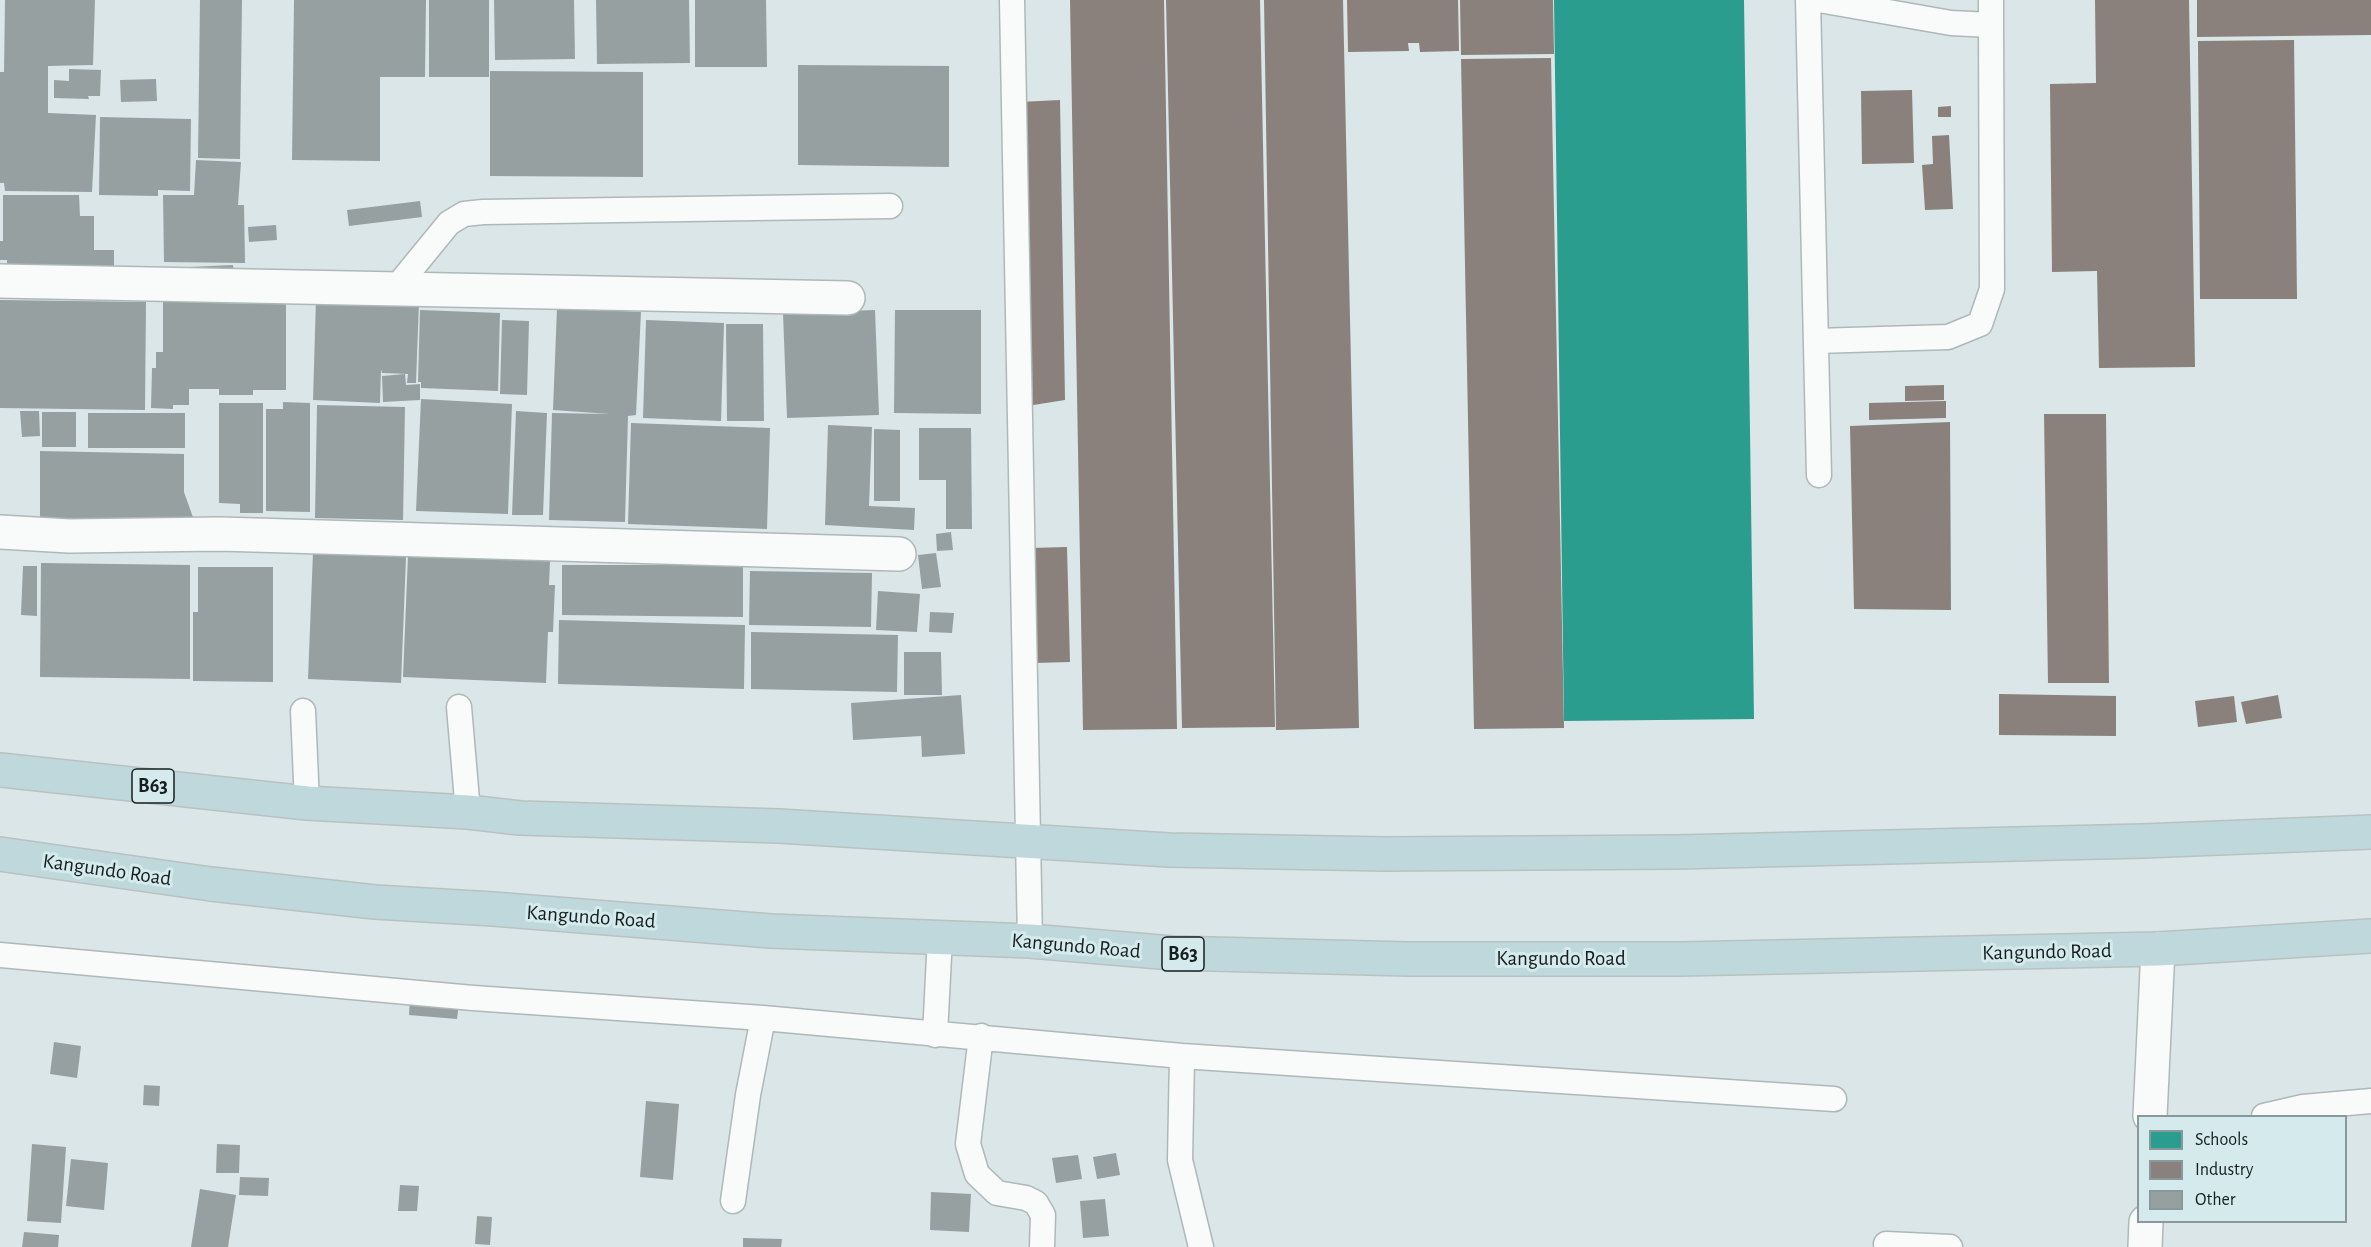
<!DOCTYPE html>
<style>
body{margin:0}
#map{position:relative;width:2371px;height:1247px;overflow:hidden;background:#dae6e7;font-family:"Alegreya Sans",sans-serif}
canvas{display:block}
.legend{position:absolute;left:2137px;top:1115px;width:210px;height:108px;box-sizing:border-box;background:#d5eaec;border:2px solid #89989a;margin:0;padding:8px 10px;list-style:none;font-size:18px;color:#171e1f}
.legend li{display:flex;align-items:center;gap:12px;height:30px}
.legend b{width:30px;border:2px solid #89989a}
</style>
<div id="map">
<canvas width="2371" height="1247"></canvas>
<ul class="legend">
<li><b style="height:16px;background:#2a9d8f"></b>Schools</li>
<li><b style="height:16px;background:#8a817c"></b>Industry</li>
<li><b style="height:16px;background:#97a0a1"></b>Other</li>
</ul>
</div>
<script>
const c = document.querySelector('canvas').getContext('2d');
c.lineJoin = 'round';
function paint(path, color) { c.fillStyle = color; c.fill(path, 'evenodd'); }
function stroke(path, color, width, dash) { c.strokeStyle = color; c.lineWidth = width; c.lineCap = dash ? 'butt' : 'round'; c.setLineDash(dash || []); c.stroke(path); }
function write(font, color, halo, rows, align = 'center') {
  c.font = font + ' "Alegreya Sans",sans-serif'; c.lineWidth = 6; c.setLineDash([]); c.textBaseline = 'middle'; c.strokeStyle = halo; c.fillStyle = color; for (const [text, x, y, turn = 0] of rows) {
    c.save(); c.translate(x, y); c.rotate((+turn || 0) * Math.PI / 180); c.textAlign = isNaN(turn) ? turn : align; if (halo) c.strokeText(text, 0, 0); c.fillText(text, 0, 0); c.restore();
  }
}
const schools = new Path2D(`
 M 1554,0 L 1744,0 L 1754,719 L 1564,721 Z`);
const industry = new Path2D(`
 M 1070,0 L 1164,0 L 1177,729 L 1083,730 Z
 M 1166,0 L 1260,0 L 1275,727 L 1182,728 Z
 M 1264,0 L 1343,0 L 1359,728 L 1276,730 Z
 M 1347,0 L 1458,0 L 1459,51 L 1420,52 L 1419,43 L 1408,43 L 1409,51 L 1348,52 Z
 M 1460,0 L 1553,0 L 1554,54 L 1461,55 Z
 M 2095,0 L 2189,0 L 2195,367 L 2099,368 L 2097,271 L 2052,272 L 2050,84 L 2096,83 Z
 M 2197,0 L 2371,0 L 2371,35 L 2197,37 Z
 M 2294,40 L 2297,299 L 2200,299 L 2198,41 Z
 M 1551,58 L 1564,728 L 1474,729 L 1461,59 Z
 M 1912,90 L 1914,163 L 1862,164 L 1861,91 Z
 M 1060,100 L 1065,400 L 1027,406 L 1019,102 Z
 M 1951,106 L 1951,117 L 1938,117 L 1938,107 Z
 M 1949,135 L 1953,209 L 1925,210 L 1922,165 L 1933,164 L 1932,136 Z
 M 1944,385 L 1944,400 L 1905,401 L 1905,386 Z
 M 1946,401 L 1946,418 L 1869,420 L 1869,403 Z
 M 2044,414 L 2106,414 L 2109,683 L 2048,683 Z
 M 1950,422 L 1951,610 L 1854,609 L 1850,426 Z
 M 1067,547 L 1070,662 L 1034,663 L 1030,548 Z
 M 1999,694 L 2116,696 L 2116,736 L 1999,735 Z
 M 2278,695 L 2282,718 L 2246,724 L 2241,702 Z
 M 2234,696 L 2237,722 L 2198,727 L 2195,701 Z`);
const building = new Path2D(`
 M 5,0 L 95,0 L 93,65 L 48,66 L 48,113 L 96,115 L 92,192 L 5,191 L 4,183 L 0,183 L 0,72 L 4,72 Z
 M 200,0 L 242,0 L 240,159 L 198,158 Z
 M 294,0 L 426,0 L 425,77 L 380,77 L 380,161 L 292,160 Z
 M 429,0 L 489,0 L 489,77 L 429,77 Z
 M 494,0 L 574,0 L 575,59 L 495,60 Z
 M 596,0 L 689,0 L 690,63 L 597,64 Z
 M 695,0 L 766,0 L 767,67 L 695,67 Z
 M 798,65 L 949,66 L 949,167 L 798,165 Z
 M 69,69 L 101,70 L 100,96 L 88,96 L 89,99 L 54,98 L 54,80 L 69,81 Z
 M 490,71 L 643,72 L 643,177 L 490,176 Z
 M 156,79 L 157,101 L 121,102 L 120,80 Z
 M 100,117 L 191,119 L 190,191 L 158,190 L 158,196 L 99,195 Z
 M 196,160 L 241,162 L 238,205 L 244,205 L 245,263 L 164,262 L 163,195 L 194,195 Z
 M 3,195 L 79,195 L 80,216 L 94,216 L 94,250 L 114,250 L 114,271 L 7,270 L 7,260 L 0,260 L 0,241 L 3,241 Z
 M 420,201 L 422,217 L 349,226 L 347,210 Z
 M 276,225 L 277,240 L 249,242 L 248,227 Z
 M 233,265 L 234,276 L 189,278 L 189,267 Z
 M 163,297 L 212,297 L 211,303 L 286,304 L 286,390 L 253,390 L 253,395 L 219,395 L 219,389 L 189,389 L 189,405 L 173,405 L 173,409 L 151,408 L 152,368 L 156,368 L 156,352 L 163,352 Z
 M 316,298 L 419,302 L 416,383 L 407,383 L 408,374 L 382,373 L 381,369 L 380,403 L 313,400 Z
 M 0,300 L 146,302 L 145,410 L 0,408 Z
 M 557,308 L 641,312 L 636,415 L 628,416 L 625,522 L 549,520 L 552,413 L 610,414 L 553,410 Z
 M 420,310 L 500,313 L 498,391 L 421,388 L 421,382 L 418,382 Z
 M 875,310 L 879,415 L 787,418 L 783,313 Z
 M 895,310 L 981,310 L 981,414 L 894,413 Z
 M 502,320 L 529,321 L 527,395 L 500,394 Z
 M 646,320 L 724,323 L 721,421 L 643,418 Z
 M 726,324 L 763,324 L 764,421 L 727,421 Z
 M 405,374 L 406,385 L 420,384 L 420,400 L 383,402 L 382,376 Z
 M 421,399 L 512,404 L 508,514 L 416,511 Z
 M 283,402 L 310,403 L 310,512 L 266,511 L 266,409 L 283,409 Z
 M 219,403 L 263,403 L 263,513 L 240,513 L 240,504 L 219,503 Z
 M 317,405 L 405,407 L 403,520 L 315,518 Z
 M 20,411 L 39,411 L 40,436 L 22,437 Z
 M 516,411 L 547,413 L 543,515 L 512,515 Z
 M 42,412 L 76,412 L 76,447 L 42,447 Z
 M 88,413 L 185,413 L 185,448 L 88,448 Z
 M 631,423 L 770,428 L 767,529 L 628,524 Z
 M 828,425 L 872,427 L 869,506 L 915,508 L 914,530 L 825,525 Z
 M 919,428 L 971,428 L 972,529 L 946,529 L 946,480 L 919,480 Z
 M 874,429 L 900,430 L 900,501 L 874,501 Z
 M 40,451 L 184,454 L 184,492 L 194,520 L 40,518 Z
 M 951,532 L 953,550 L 937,551 L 936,534 Z
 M 313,552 L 406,557 L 401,683 L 308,679 Z
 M 936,553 L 941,587 L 922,589 L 918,555 Z
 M 408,556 L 550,561 L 549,585 L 555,585 L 553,632 L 548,632 L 546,683 L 403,677 Z
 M 41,563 L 190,565 L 190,679 L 40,677 Z
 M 562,565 L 743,565 L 743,617 L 562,615 Z
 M 23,566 L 37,566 L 37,616 L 21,615 Z
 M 198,567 L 273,567 L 273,682 L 193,681 L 193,612 L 198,612 Z
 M 750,571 L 872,573 L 871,627 L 749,625 Z
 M 878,591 L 920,594 L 917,632 L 876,630 Z
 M 930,612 L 954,613 L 952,633 L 929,632 Z
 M 559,620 L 745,625 L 744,689 L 558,684 Z
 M 751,632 L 898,635 L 897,692 L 751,689 Z
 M 904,652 L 941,652 L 942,695 L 904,695 Z
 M 961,695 L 965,754 L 922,757 L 921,736 L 853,740 L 851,703 Z
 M 410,998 L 459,1003 L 457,1019 L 409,1015 Z
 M 54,1042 L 81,1046 L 77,1078 L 50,1074 Z
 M 144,1085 L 160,1086 L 159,1106 L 143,1105 Z
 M 646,1101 L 679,1104 L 673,1180 L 640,1177 Z
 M 32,1144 L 66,1147 L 61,1223 L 27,1221 Z
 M 217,1144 L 240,1145 L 239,1173 L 216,1173 Z
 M 1116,1153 L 1120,1175 L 1097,1179 L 1093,1157 Z
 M 1078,1155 L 1082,1179 L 1056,1183 L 1052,1158 Z
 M 71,1159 L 108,1163 L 104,1210 L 66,1206 Z
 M 240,1177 L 269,1178 L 268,1196 L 239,1195 Z
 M 400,1185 L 419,1186 L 417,1211 L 398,1211 Z
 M 200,1189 L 236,1195 L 228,1247 L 191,1247 Z
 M 931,1192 L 971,1194 L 969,1232 L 930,1230 Z
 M 1105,1199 L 1109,1236 L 1083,1238 L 1080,1201 Z
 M 477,1216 L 492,1217 L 490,1245 L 475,1244 Z
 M 24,1232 L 59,1235 L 58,1247 L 22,1247 Z
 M 743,1238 L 782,1239 L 781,1247 L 743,1247 Z`);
const lane = new Path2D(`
 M 1012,0 L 1030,941
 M 1808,0 L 1819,475
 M 1991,0 L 1991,25
 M 395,289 L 449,223 L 464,214 L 483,212 L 890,206
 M 1816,341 L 1948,337 L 1980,324 L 1992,289 L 1991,25 L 1951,23 L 1819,0
 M 459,707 L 468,812
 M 303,711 L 307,803
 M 0,955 L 473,998 L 763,1018 L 1182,1056 L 1834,1099
 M 935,1035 L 940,937
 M 981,1036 L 968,1144 L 977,1174 L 997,1193 L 1026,1198 L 1036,1203 L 1043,1215 L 1042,1247
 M 1182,1056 L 1180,1160 L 1201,1247
 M 2264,1116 L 2303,1107 L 2371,1101
 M 733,1201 L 748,1095 L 763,1018
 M 1886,1244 L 1950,1247`);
const street = new Path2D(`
 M 0,281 L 848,298
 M 0,532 L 69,536 L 220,534 L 899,554`);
const secondary = new Path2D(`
 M 2150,1116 L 2158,949
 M 2145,1247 L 2146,1222`);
const highway = new Path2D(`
 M 0,770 L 307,803 L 468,812 L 520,818 L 779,826 L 1169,850 L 1385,854 L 1676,852 L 2143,841 L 2371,832
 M 0,854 L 211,884 L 375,902 L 493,909 L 771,931 L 1030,941 L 1172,953 L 1408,959 L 1681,959 L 2158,949 L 2371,936`);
const shields = [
 [153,786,42],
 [1183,954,42]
];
const shieldNames = [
 ["B63",153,786],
 ["B63",1183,954]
];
const streetNames = [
 ["Kangundo Road",107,870,8],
 ["Kangundo Road",591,917,4],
 ["Kangundo Road",1076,946,5],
 ["Kangundo Road",2047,952,-1],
 ["Kangundo Road",1561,959]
];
paint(schools, '#2a9d8f');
paint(industry, '#8a817c');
paint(building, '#97a0a1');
stroke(lane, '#afb8b9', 27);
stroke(street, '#afb8b9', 36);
stroke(secondary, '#afb8b9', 36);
stroke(highway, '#bac1c1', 36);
stroke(lane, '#f9fbfb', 24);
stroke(street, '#f9fbfb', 33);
stroke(secondary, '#f9fbfb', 33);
stroke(highway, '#bfd8db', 33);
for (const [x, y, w] of shields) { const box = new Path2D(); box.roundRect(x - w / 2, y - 17, w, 34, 4.5); c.fillStyle = '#d5eaec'; c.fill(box); stroke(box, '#171e1f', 1.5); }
write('bold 20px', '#171e1f', null, shieldNames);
write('21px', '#171e1f', '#d5eaec', streetNames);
</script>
